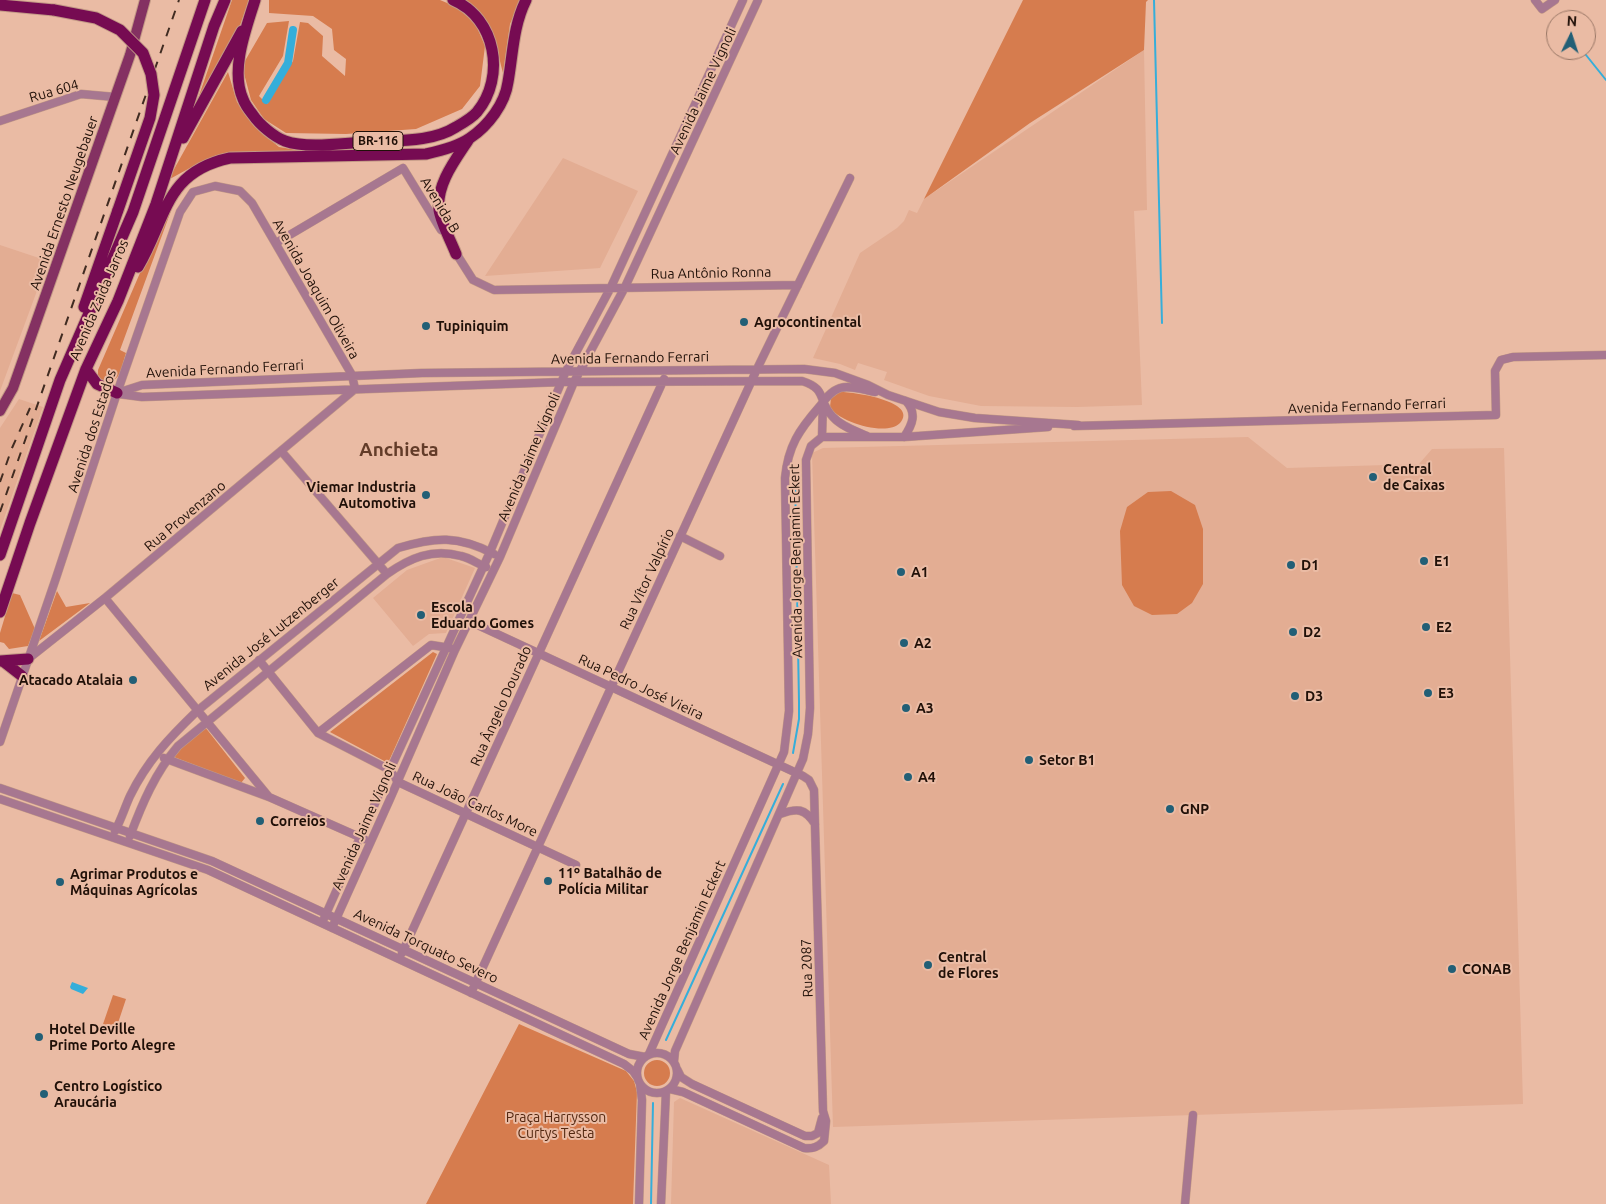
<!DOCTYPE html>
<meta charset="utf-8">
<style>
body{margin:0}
#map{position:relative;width:1606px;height:1204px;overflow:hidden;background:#eabba4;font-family:Ubuntu,sans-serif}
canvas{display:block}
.north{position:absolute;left:1546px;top:10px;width:50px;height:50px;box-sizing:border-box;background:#eabba4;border:1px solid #976;border-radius:50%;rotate:4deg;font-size:14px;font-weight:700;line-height:20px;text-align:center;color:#201008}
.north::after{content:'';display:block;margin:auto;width:18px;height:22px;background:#225f76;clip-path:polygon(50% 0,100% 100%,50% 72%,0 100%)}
</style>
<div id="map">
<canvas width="1606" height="1204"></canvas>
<div class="north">N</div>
</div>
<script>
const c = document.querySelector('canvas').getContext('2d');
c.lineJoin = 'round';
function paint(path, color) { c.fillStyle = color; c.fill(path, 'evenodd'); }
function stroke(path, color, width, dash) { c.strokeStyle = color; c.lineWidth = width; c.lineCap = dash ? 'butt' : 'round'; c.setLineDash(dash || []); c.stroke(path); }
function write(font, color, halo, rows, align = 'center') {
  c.font = font + ' Ubuntu,sans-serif'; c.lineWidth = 4; c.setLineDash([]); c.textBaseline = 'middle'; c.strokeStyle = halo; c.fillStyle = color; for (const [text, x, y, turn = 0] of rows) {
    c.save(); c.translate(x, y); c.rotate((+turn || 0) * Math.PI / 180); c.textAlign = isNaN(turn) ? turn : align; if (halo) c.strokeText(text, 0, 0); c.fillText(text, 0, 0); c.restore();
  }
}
const built = new Path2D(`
 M 1144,50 L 1147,210 L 1134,211 L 1142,405 L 1077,407 L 981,406 L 929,396 L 884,380 L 887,372 L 858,363 L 855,370 L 840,364 L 813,358 L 860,253 L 897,228 L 904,221 L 909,210 L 917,213 L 924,199 Z
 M 563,158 L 638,191 L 600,268 L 485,276 Z
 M 0,245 L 48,261 L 0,391 Z
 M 19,399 L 43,407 L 0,530 L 0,428 Z
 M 1248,437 L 1287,468 L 1419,464 L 1432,449 L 1504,448 L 1523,1104 L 833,1127 L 812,453 L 823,448 Z
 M 443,557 L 475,568 L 446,633 L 429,634 L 413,646 L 373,598 L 407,570 Z
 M 680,1098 L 829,1165 L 831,1204 L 671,1204 L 674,1102 Z`);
const green = new Path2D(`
 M 232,0 L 249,0 L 238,31 L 193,113 Z
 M 269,0 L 440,0 L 459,8 L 476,25 L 485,46 L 480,86 L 462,109 L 416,129 L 346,134 L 286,133 L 264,119 L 251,100 L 242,66 L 267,23 L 289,21 L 283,56 L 259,96 L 267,104 L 293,61 L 300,22 L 308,23 L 323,36 L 322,56 L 345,76 L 346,59 L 334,50 L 332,29 L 313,16 L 269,13 Z
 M 464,0 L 521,0 L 510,24 L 503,73 C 496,45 491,16 464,0 Z
 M 1023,0 L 1148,0 L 1146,2 L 1144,50 L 1030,123 L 924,199 Z
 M 228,72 L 237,102 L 254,126 L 279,147 L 304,151 L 228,154 L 199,163 L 168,180 Z
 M 169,206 L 172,208 L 120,350 L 126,353 C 121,368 122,380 105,384 L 98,379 L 98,370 Z
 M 838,392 C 850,391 920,401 900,423 C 887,437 838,422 830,407 L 831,398 Z
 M 1171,491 L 1195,505 L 1203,529 L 1203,584 L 1192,603 L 1177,614 L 1152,615 L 1134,606 L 1122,585 L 1120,531 L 1127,507 L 1148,492 Z
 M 57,591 L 66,607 L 90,603 L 39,641 Z
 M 12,593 L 20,595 L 35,629 L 28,646 L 9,649 L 4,643 L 0,642 L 0,633 Z
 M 433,652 L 437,654 L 388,763 L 330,732 Z
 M 205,727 L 245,778 L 241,783 L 171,756 Z
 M 113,995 L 126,999 L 115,1032 L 102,1027 Z
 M 519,1024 L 626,1071 L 634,1081 L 637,1092 L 633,1204 L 426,1204 Z
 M644 1073a13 13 0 1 1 26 0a13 13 0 1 1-26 0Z`);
const water = new Path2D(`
 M 72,982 L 88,988 L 83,994 L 71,989 L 70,987 Z`);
const stream = new Path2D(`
 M 1154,0 L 1162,323
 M 1582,50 L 1606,80
 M 793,753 L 799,719 L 799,702 L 795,476
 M 666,1040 L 783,784
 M 651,1204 L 653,1103`);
const canal = new Path2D(`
 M 266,100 L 288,63 L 293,30`);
const minor = new Path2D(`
 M 1535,0 L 1542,9 L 1555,0
 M 0,121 L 81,94 L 115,97
 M 276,243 L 403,168 L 441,230
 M 454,250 L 473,280 L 494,290 L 798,285
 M 117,393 L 142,385 L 422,373 L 804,369 L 835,373 L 868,385 L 888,395 L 939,412 L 975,418 L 1078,425
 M 119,394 L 142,397 L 562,382 L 802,381 C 828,389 817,401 833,417 C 842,427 856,431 867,436
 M 1074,426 L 1496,415 L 1495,371 L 1501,360 L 1513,357 L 1606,355
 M 822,437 L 904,437 L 1048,427
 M 822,437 L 823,402
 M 904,437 C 913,424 917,413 906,401
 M 282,452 L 387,574
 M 680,536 L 720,556
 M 105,598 L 269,797
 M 469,621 L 803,776 L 809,780 L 814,790 L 823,1111 L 826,1121 L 824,1141 C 818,1147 813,1149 804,1148 L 683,1092 L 670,1089
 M 259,660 L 318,733 L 390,770 L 398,782 L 576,865
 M 318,733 L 431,645 L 450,648
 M 0,742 L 56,578 L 117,393 L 180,212 L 193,192 L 215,186 L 240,191 L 252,203 L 352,375 L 355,389 L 105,598 L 28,659
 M 164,758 L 269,797 L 364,839
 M 0,788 L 212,861 L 629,1054 L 645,1057
 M 0,799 L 208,870 L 624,1064 L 633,1071 L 637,1077
 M 780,814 C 797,808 805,808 815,824
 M 115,831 C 121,820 125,807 130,796 C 147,761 170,737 197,711 L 398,548 C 435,537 458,535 494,554
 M 130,836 C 142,804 155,773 178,746 L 387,574 C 410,558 432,548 461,556 C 470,558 478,564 486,567
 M 322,923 L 390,770 L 490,552 L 566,371 L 611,287 L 743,0
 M 332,928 L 390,799 L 455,650 L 500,557 L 574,382 L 625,287 L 758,0
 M 402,953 L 664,379
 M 471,993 L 757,369 L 850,178
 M637 1073a20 20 0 1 1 40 0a20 20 0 1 1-40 0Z
 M 649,1054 L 784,752 L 789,711 L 785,478 C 788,446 799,430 820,406 C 825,399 831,391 840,388 C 851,385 864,390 875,392
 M 674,1061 L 675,1051 L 803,759 L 808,734 L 810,708 L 806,460 L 811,446 L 822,437
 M 677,1069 L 681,1077 L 692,1084 L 805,1136 L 812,1136 L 818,1133 L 822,1118
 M 639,1204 L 642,1100 L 640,1084
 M 661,1204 L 666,1091
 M 1185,1204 L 1193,1115`);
const major = new Path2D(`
 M 0,411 L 13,388 L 130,55 L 145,0`);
const highway = new Path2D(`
 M 255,0 C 246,29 230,70 243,99 C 245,105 249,110 253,115 C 259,124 274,137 285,141 C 307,149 344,143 367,142 C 395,140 431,143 456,127 C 463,123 472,118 477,112 C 506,77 496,18 453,0
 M 0,5 L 54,10
 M 183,138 L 242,31
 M 456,254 C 451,241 441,223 439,210 C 436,184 456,159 469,139
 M 138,267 C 167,218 164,172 230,158 L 426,154 C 440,151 457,147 470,138 C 488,126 505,104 508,82 C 513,54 513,26 526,0
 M 84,307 L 118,210
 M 86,369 L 97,384 L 117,393
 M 0,555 L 60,380 L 133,212 L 205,0
 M 0,612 L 30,523 L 86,369 L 118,301 L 156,204 L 214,26 L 225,0
 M 0,661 L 28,659
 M 3,661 L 22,676`);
const rail = new Path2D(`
 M 0,482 L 12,448 L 30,408
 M 0,512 L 179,0`);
const highwayBridge = new Path2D(`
 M 54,10 L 96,18 L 120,30 L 143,53 L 151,74 L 154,95 L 150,118 L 118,210`);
const markers = [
 [744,322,5,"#225f76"],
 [426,326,5,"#225f76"],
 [1373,477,5,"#225f76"],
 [426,495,5,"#225f76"],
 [1424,561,5,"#225f76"],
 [1291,565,5,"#225f76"],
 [901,572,5,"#225f76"],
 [421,615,5,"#225f76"],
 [1426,627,5,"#225f76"],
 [1293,632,5,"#225f76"],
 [904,643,5,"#225f76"],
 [133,680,5,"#225f76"],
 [1428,693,5,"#225f76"],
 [1295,696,5,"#225f76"],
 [906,708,5,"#225f76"],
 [1029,760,5,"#225f76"],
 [908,777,5,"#225f76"],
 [1170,809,5,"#225f76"],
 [260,821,5,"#225f76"],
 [548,881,5,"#225f76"],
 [60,882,5,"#225f76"],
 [928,965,5,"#225f76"],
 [1452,969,5,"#225f76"],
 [39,1037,5,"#225f76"],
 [44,1094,5,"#225f76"]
];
const shields = [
 [378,141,50]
];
const shieldNames = [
 ["BR-116",378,141]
];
const streetNames = [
 ["Rua 604",54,91,-16],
 ["Avenida Jaime Vignoli",703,91,-65],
 ["Avenida Ernesto Neugebauer",64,203,-71],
 ["Avenida B",440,205,59],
 ["Rua Antônio Ronna",711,273,-1],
 ["Avenida Joaquim Oliveira",316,289,60],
 ["Avenida Zaida Jarros",99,300,-67],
 ["Avenida Fernando Ferrari",630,358,-1],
 ["Avenida Fernando Ferrari",225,369,-3],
 ["Avenida Fernando Ferrari",1367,406,-2],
 ["Avenida dos Estados",92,431,-72],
 ["Avenida Jaime Vignoli",529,457,-67],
 ["Rua Provenzano",185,516,-40],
 ["Avenida Jorge Benjamin Eckert",796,561,-91],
 ["Rua Vítor Valpírio",647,579,-65],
 ["Avenida José Lutzenberger",271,634,-39],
 ["Rua Pedro José Vieira",641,687,25],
 ["Rua Ângelo Dourado",501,706,-66],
 ["Rua João Carlos More",475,804,25],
 ["Avenida Jaime Vignoli",364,826,-66],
 ["Avenida Torquato Severo",426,946,25],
 ["Avenida Jorge Benjamin Eckert",682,950,-66],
 ["Rua 2087",807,968,-92]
];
const poiNames = [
 ["Agrocontinental",754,322],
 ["Tupiniquim",436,326],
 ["Central",1383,469],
 ["de Caixas",1383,485],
 ["Viemar Industria",416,487,"right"],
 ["Automotiva",416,503,"right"],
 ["E1",1434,561],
 ["D1",1301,565],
 ["A1",911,572],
 ["Escola",431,607],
 ["Eduardo Gomes",431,623],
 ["E2",1436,627],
 ["D2",1303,632],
 ["A2",914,643],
 ["Atacado Atalaia",123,680,"right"],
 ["E3",1438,693],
 ["D3",1305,696],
 ["A3",916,708],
 ["Setor B1",1039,760],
 ["A4",918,777],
 ["GNP",1180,809],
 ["Correios",270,821],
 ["11º Batalhão de",558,873],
 ["Polícia Militar",558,889],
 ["Agrimar Produtos e",70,874],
 ["Máquinas Agrícolas",70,890],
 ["Central",938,957],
 ["de Flores",938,973],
 ["CONAB",1462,969],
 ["Hotel Deville",49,1029],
 ["Prime Porto Alegre",49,1045],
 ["Centro Logístico",54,1086],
 ["Araucária",54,1102]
];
const parkNames = [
 ["Praça Harrysson",556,1117],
 ["Curtys Testa",556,1133]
];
const districtNames = [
 ["Anchieta",399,450]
];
paint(built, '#e3ad93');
paint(green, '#d67c4e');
paint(water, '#35aeda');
stroke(stream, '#35aeda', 2);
stroke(canal, '#35aeda', 8);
stroke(minor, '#c29985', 9);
stroke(major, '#c29985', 12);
stroke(highway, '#c29985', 13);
stroke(minor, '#a77790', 8);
stroke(major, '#843162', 10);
stroke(highway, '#760b52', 11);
stroke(rail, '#412c22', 2, [9, 9]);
stroke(highwayBridge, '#c29985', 13, []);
stroke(highwayBridge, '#760b52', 11);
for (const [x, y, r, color] of markers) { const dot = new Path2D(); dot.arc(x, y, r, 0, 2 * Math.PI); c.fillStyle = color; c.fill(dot); stroke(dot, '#eabba4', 2); }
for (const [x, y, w] of shields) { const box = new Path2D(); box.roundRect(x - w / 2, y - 9.5, w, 19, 4); c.fillStyle = '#eabba4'; c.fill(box); stroke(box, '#201008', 1); }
write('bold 12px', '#201008', null, shieldNames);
write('14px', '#201008', '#eabba4', streetNames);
write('bold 14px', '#201008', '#eabba4', poiNames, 'left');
write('14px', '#532811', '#eabba4', parkNames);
write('bold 19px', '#633c29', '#eabba4', districtNames);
</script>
